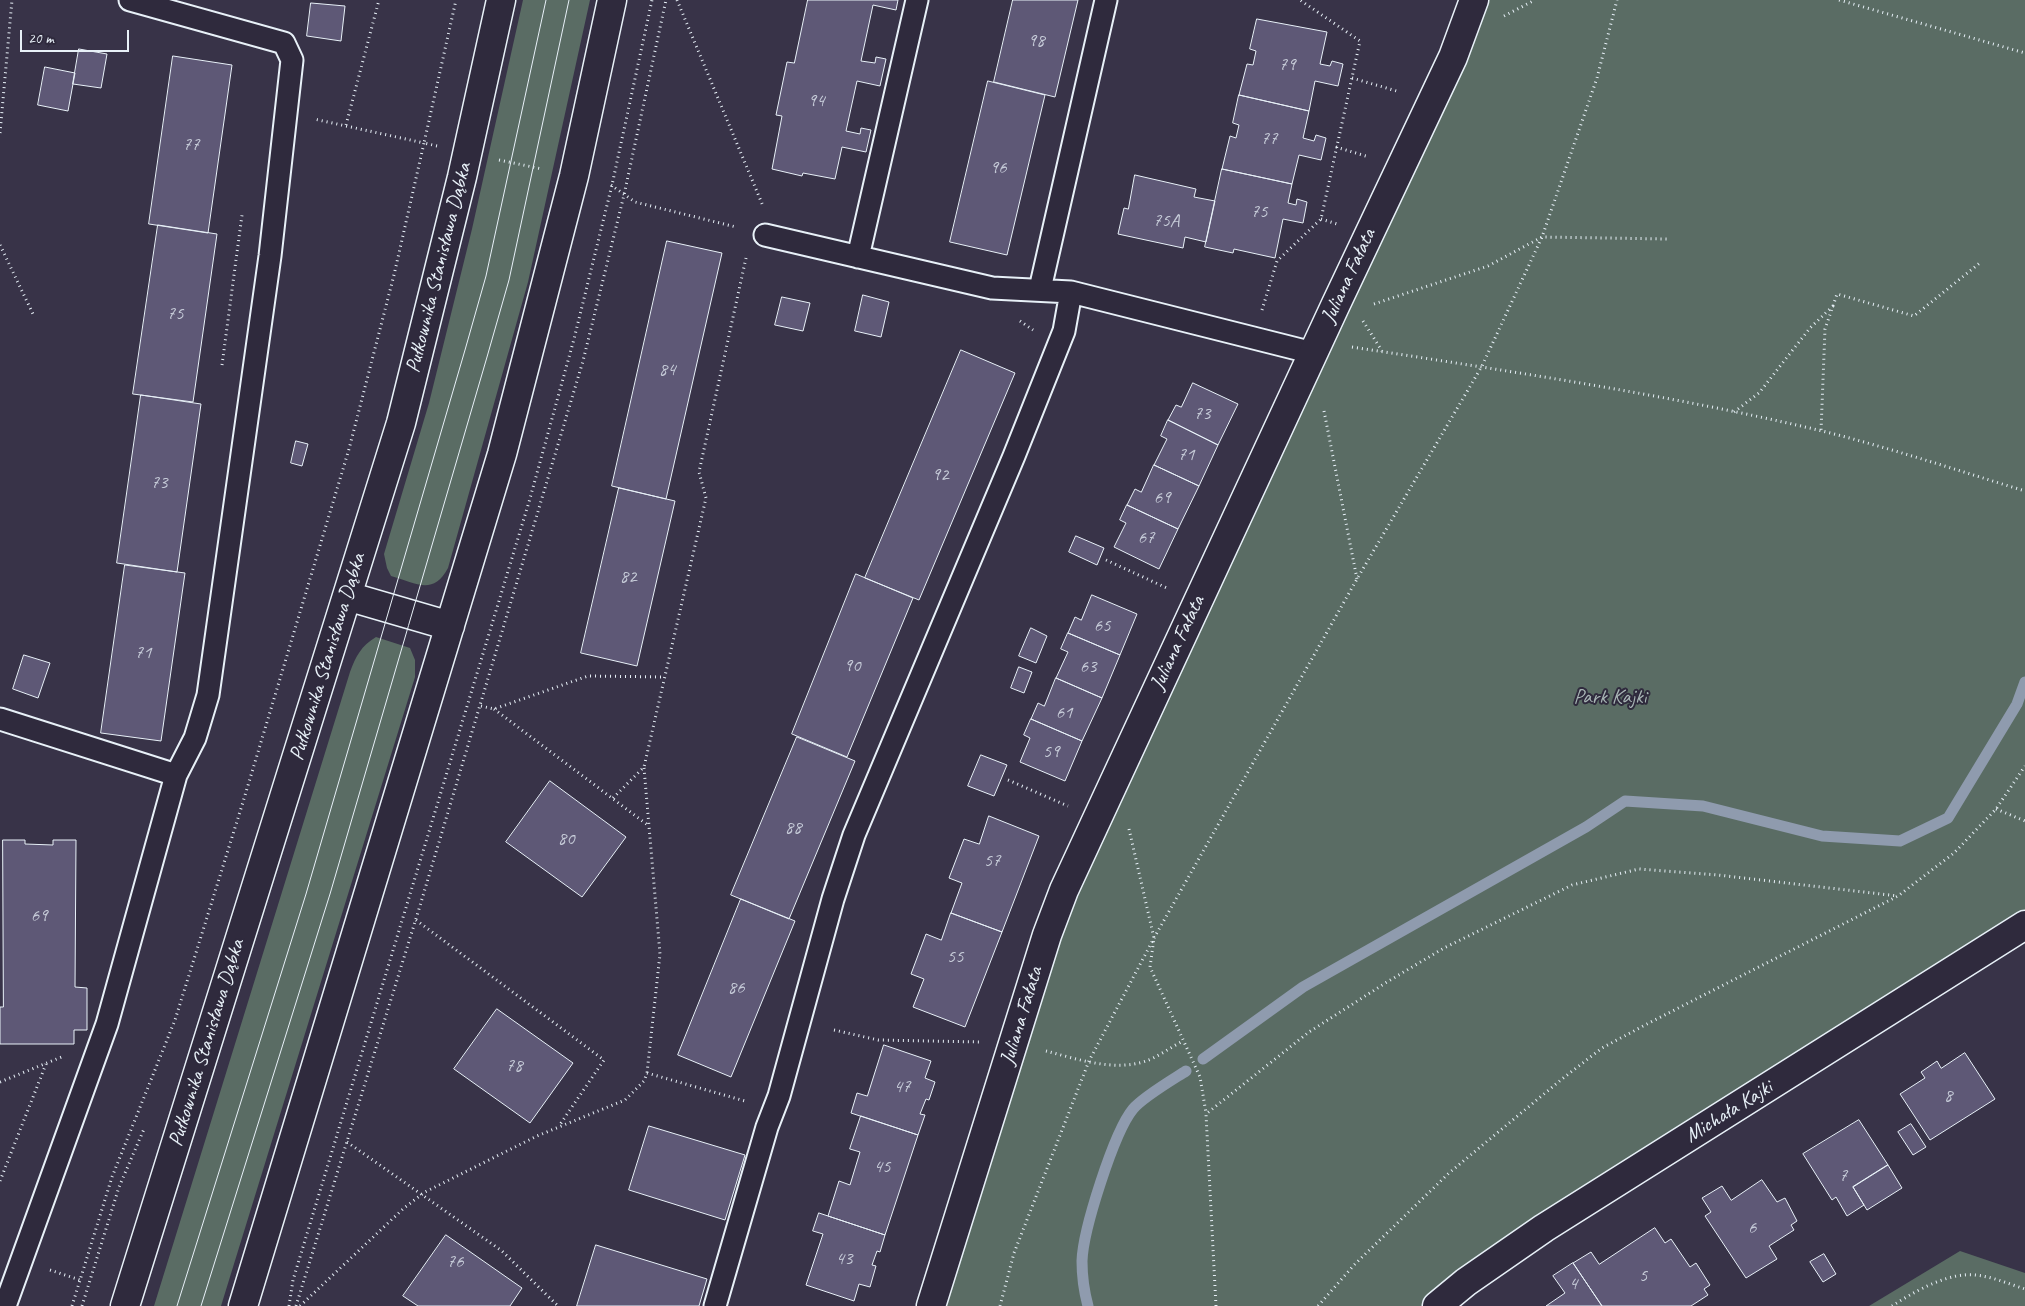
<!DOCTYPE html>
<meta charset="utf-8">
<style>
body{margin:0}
#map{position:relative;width:2025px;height:1306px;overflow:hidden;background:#383348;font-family:Caveat,sans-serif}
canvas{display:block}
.scale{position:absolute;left:20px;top:30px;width:109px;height:22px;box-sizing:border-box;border:2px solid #e8f1f8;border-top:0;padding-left:6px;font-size:15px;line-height:18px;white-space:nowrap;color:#e8f1f8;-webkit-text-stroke:4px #2f2a3d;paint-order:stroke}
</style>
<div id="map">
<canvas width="2025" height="1306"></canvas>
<div class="scale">20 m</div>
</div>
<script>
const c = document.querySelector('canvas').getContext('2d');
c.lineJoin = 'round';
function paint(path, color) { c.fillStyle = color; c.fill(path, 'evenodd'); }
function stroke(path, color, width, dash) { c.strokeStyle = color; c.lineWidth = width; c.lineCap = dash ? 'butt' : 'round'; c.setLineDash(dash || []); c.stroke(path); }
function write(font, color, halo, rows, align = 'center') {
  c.font = font + ' Caveat,sans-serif'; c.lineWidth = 4; c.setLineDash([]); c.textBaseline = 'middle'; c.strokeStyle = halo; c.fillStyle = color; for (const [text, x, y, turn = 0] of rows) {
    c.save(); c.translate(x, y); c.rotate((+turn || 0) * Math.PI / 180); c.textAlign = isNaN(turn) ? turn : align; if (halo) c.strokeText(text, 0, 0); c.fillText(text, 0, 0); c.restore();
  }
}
const green = new Path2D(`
 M 523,0 L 590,0 L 528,282 L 448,568 C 433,596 416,583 391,576 L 387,568 L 384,554 L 429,403 L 472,229 Z
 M 1474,0 L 2025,0 L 2025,925 L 1437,1306 L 931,1306 L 1047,935 Z
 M 376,637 L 410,648 L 415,660 L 415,677 L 221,1306 L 154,1306 L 350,672 C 356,656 361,646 376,637 Z
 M 1960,1251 L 2025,1273 L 2025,1306 L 1869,1306 Z`);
const stream = new Path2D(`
 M 1203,1059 L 1303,987 L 1586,827 L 1625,801 L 1703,806 L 1822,836 L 1900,841 L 1948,818 L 2017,704 L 2025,682
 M 1088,1306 C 1084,1291 1082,1276 1082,1261 C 1083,1230 1114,1132 1133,1109 C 1143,1097 1172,1080 1186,1071`);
const building = new Path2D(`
 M 808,0 L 898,0 L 896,10 L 873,5 L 861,61 L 875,63 L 876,57 L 886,59 L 880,86 L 857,81 L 846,131 L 860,134 L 861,128 L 871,130 L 866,152 L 842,147 L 835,179 L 803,173 L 802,176 L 772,169 L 782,116 L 776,115 L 787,62 L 794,63 Z
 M 1013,0 L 1078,0 L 1055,97 L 994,82 Z
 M 311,3 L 345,6 L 341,41 L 307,36 Z
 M 1257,19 L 1327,32 L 1320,64 L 1330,66 L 1332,61 L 1343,64 L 1338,86 L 1315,81 L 1309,111 L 1239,95 L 1247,64 L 1253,65 L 1256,51 L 1250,49 Z
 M 79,49 L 107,54 L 101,88 L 73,84 Z
 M 173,56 L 232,65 L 208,233 L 149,224 Z
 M 45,67 L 75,73 L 68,111 L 38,105 Z
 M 988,81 L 1045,95 L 1007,255 L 950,242 Z
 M 1239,95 L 1309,111 L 1303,138 L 1314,141 L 1316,135 L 1326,138 L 1321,160 L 1299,155 L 1292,184 L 1222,169 L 1230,136 L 1236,138 L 1239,125 L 1233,123 Z
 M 1222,169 L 1292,184 L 1288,203 L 1296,205 L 1297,199 L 1307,202 L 1303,223 L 1283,219 L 1275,258 L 1234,249 L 1233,253 L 1205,247 Z
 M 1135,175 L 1196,189 L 1194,197 L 1215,201 L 1206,242 L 1185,237 L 1183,248 L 1118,234 L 1124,208 L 1128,209 Z
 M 158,225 L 217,234 L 193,402 L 133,394 Z
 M 667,241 L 722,253 L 666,499 L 612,486 Z
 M 863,295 L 889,302 L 881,337 L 855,331 Z
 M 782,297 L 810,303 L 803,331 L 775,325 Z
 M 961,350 L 1015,373 L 919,600 L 865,578 Z
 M 1193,383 L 1238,404 L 1218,445 L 1168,420 L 1176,405 L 1181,407 Z
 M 141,395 L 201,404 L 177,572 L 117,563 Z
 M 1168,420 L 1218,445 L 1199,486 L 1154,465 L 1167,439 L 1161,436 Z
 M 296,441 L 308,444 L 302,466 L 291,463 Z
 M 1154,465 L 1199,486 L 1178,529 L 1127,505 L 1135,489 L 1141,492 Z
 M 619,488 L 675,501 L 637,666 L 581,653 Z
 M 1127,505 L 1178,529 L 1159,569 L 1114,547 L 1126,523 L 1120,520 Z
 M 1076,536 L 1104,548 L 1097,565 L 1069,552 Z
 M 125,565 L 185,573 L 161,741 L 101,733 Z
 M 856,574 L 913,598 L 847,757 L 792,734 Z
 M 1092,595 L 1137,614 L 1120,655 L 1068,633 L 1075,617 L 1081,620 Z
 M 1031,628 L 1047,636 L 1036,663 L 1019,656 Z
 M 1068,633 L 1120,655 L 1102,698 L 1056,678 L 1068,652 L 1061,649 Z
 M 24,655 L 50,663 L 38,698 L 13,689 Z
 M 1019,667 L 1032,672 L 1024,693 L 1011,688 Z
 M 1056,678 L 1102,698 L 1082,741 L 1031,719 L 1038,703 L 1044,706 Z
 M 1031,719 L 1082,741 L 1065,781 L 1020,762 L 1030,738 L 1024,735 Z
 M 797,737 L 855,761 L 789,919 L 731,895 Z
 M 981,755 L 1007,765 L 994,796 L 968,786 Z
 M 550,781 L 626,837 L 582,897 L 506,842 Z
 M 989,816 L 1039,836 L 1002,932 L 951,913 L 962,883 L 949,878 L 964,839 L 979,844 Z
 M 3,840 L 25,840 L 25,844 L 53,845 L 53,840 L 76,840 L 75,987 L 87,988 L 87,1030 L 74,1030 L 74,1044 L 0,1044 L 0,1007 L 3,1007 Z
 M 741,899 L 795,921 L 731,1077 L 678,1055 Z
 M 951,913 L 1002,932 L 965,1027 L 913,1007 L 924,979 L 911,974 L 926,934 L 941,940 Z
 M 497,1009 L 573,1063 L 530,1123 L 454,1069 Z
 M 884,1045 L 931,1061 L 925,1078 L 935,1082 L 929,1100 L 926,1099 L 920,1114 L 925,1115 L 918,1135 L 851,1113 L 857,1093 L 867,1096 Z
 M 1965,1053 L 1995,1099 L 1930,1140 L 1900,1094 L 1925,1078 L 1921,1072 L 1937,1061 L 1941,1068 Z
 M 861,1116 L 918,1135 L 885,1235 L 828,1216 L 839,1181 L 850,1185 L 860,1152 L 850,1149 Z
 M 1859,1120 L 1888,1165 L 1853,1187 L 1864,1205 L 1847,1216 L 1836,1197 L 1832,1200 L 1803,1154 Z
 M 1911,1124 L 1926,1147 L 1913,1155 L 1898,1132 Z
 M 649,1126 L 745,1155 L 725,1220 L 629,1190 Z
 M 1888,1165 L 1902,1188 L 1867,1210 L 1853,1187 Z
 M 1762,1180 L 1777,1202 L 1785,1198 L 1797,1221 L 1791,1225 L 1794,1230 L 1769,1246 L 1777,1259 L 1746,1278 L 1705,1216 L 1711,1212 L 1702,1198 L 1722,1186 L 1731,1200 Z
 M 819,1213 L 885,1235 L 880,1252 L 877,1251 L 872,1265 L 876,1266 L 870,1287 L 859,1284 L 854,1301 L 806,1285 L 823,1234 L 813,1231 Z
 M 1655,1228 L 1665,1243 L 1671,1239 L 1690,1267 L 1696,1263 L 1710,1285 L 1704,1289 L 1708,1295 L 1691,1306 L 1602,1306 L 1573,1263 L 1591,1252 L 1599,1264 Z
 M 446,1235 L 522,1288 L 510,1306 L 418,1306 L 403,1296 Z
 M 596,1245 L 707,1279 L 699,1306 L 577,1306 Z
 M 1824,1254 L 1836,1274 L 1823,1282 L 1810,1262 Z
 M 1573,1263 L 1602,1306 L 1546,1306 L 1565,1293 L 1553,1276 Z`);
const path = new Path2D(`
 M 677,0 L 763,206
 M 1839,0 L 2025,53
 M 1504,16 L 1535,0
 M 1352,78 L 1400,92
 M 346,125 L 379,0
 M 0,133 L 12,0
 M 437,146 L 424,143 L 456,0
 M 1336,147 L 1369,157
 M 499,160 L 542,169
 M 611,185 L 635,202 L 736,227
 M 1321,219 L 1337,224
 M 0,245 L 34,316
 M 1374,304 L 1488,266 L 1542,237 L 1668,239
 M 1833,306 L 1837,294 L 1914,316 L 1981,262
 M 1262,310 L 1277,261 L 1321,219 L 1360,41 L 1300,0
 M 1020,321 L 1033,330
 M 1363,321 L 1382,351
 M 1352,347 C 1508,371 1665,394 1818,430 C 1888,447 1956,470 2025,491
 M 222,365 L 242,215
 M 1324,411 L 1357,579
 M 1734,412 L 1759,393 L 1810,328 L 1833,306 L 1825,329 L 1821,431
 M 1106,560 L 1169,589
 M 481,706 L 494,709 L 588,676 L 665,677
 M 494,709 L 649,826
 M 644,768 L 660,954 L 647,1073
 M 1008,780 L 1068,806
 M 613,798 L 644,767 L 706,498 L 699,472 L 746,258
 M 1996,809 L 2025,821
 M 1129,829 L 1154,938 L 1150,967 L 1200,1077 L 1206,1113
 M 416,920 L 604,1060 L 559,1126
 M 834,1030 L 878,1040 L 981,1042
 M 1046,1051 C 1077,1059 1114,1072 1146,1061 C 1158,1057 1171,1047 1183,1041
 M 0,1082 L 64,1056
 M 347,1142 L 502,1251 L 558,1306
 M 0,1181 L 46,1064
 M 50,1270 L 80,1280
 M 72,1306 L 112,1177 L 175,1020 L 243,802 L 349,449 L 394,275 L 424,143 L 314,119
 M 82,1306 L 119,1187 L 144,1129
 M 289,1306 L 293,1280 L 529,502 L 574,339 L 612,185 L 652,0
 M 296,1306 L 419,909 L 583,361 L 624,195 L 666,0
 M 300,1306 L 404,1208 L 425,1192 L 537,1136 L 625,1100 L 644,1081 L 647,1073 L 745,1101
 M 1000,1306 L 1014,1253 L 1089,1061 L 1154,938 L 1357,579 L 1482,366 L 1542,237 L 1597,78 L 1617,0
 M 1216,1306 L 1206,1114 L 1309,1032 L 1387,982 L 1444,948 L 1572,885 L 1639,869 L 1718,875 L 1898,896
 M 1318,1306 L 1354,1265 L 1449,1173 L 1562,1079 L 1602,1048 L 1645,1025 L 1898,896 L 1954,853 L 1996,809 L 2025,766
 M 1892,1306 C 1912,1293 1940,1277 1964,1275 C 1984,1273 2006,1283 2025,1289`);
const lane = new Path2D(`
 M 765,235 L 992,288 L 1071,292 L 1313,353
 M 858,257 L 917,0
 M 1040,289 L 1106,0
 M 0,719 L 176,775
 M 5,1306 L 107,1024 L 176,775 L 195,738 L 208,695 L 270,256 L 292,60 L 284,43 L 130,0
 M 715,1306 L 767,1127 L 779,1096 L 833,899 L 854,835 L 1014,456 L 1064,331 L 1071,292`);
const street = new Path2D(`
 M 931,1306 L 1047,935 L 1064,890 L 1336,304 L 1453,57 L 1474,0
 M 1437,1306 L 1466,1282 L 1544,1228 L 2025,925`);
const secondary = new Path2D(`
 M 347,596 L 450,626
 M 125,1306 L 401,423 L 462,177 L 501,0
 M 243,1306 L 502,454 L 574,176 L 612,0`);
const tram = new Path2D(`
 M 177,1306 L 306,894 L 465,350 L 486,276 L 546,0
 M 201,1306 L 330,894 L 487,357 L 509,280 L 569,0`);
const numberNames = [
 ["98",1036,41],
 ["79",1287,65],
 ["94",816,101],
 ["77",1269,139],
 ["77",191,145],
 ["96",998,168],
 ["75",1259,212],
 ["75A",1166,221],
 ["75",175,314],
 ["84",667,370],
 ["73",1202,414],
 ["71",1186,455],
 ["92",940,475],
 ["73",159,483],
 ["69",1162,498],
 ["67",1146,538],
 ["82",628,577],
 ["65",1102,626],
 ["71",143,653],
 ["90",852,666],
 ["63",1088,667],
 ["61",1064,713],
 ["59",1051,752],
 ["88",793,828],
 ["80",566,839],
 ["57",992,861],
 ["69",39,916],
 ["55",955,957],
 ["86",736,988],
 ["78",514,1066],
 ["47",902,1087],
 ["8",1948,1096],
 ["45",882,1167],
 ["7",1843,1176],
 ["6",1752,1228],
 ["43",844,1259],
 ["76",455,1262],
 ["5",1643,1276],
 ["4",1573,1284]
];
const streetNames = [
 ["Pułkownika Stanisława Dąbka",439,268,-76],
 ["Juliana Fałata",1349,276,-65],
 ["Juliana Fałata",1178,643,-65],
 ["Pułkownika Stanisława Dąbka",328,657,-73],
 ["Juliana Fałata",1022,1016,-73],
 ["Pułkownika Stanisława Dąbka",207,1043,-73],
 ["Michała Kajki",1729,1112,-32]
];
const parkNames = [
 ["Park Kajki",1610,697]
];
paint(green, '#5a6c64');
stroke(stream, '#8f9bae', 11);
paint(building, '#5e5876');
stroke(building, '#e8f1f8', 1);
stroke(lane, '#e8f1f8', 25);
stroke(street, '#e8f1f8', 31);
stroke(secondary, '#e8f1f8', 31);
stroke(path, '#e8f1f8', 3, [1, 4]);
stroke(lane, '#2f2a3d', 21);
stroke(street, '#2f2a3d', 28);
stroke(secondary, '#2f2a3d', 28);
stroke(tram, '#e8f1f8', 1);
write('19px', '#c6cbd8', null, numberNames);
write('21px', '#e8f1f8', '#2f2a3d', streetNames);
write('21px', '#a8b5b5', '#2f2a3d', parkNames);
</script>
